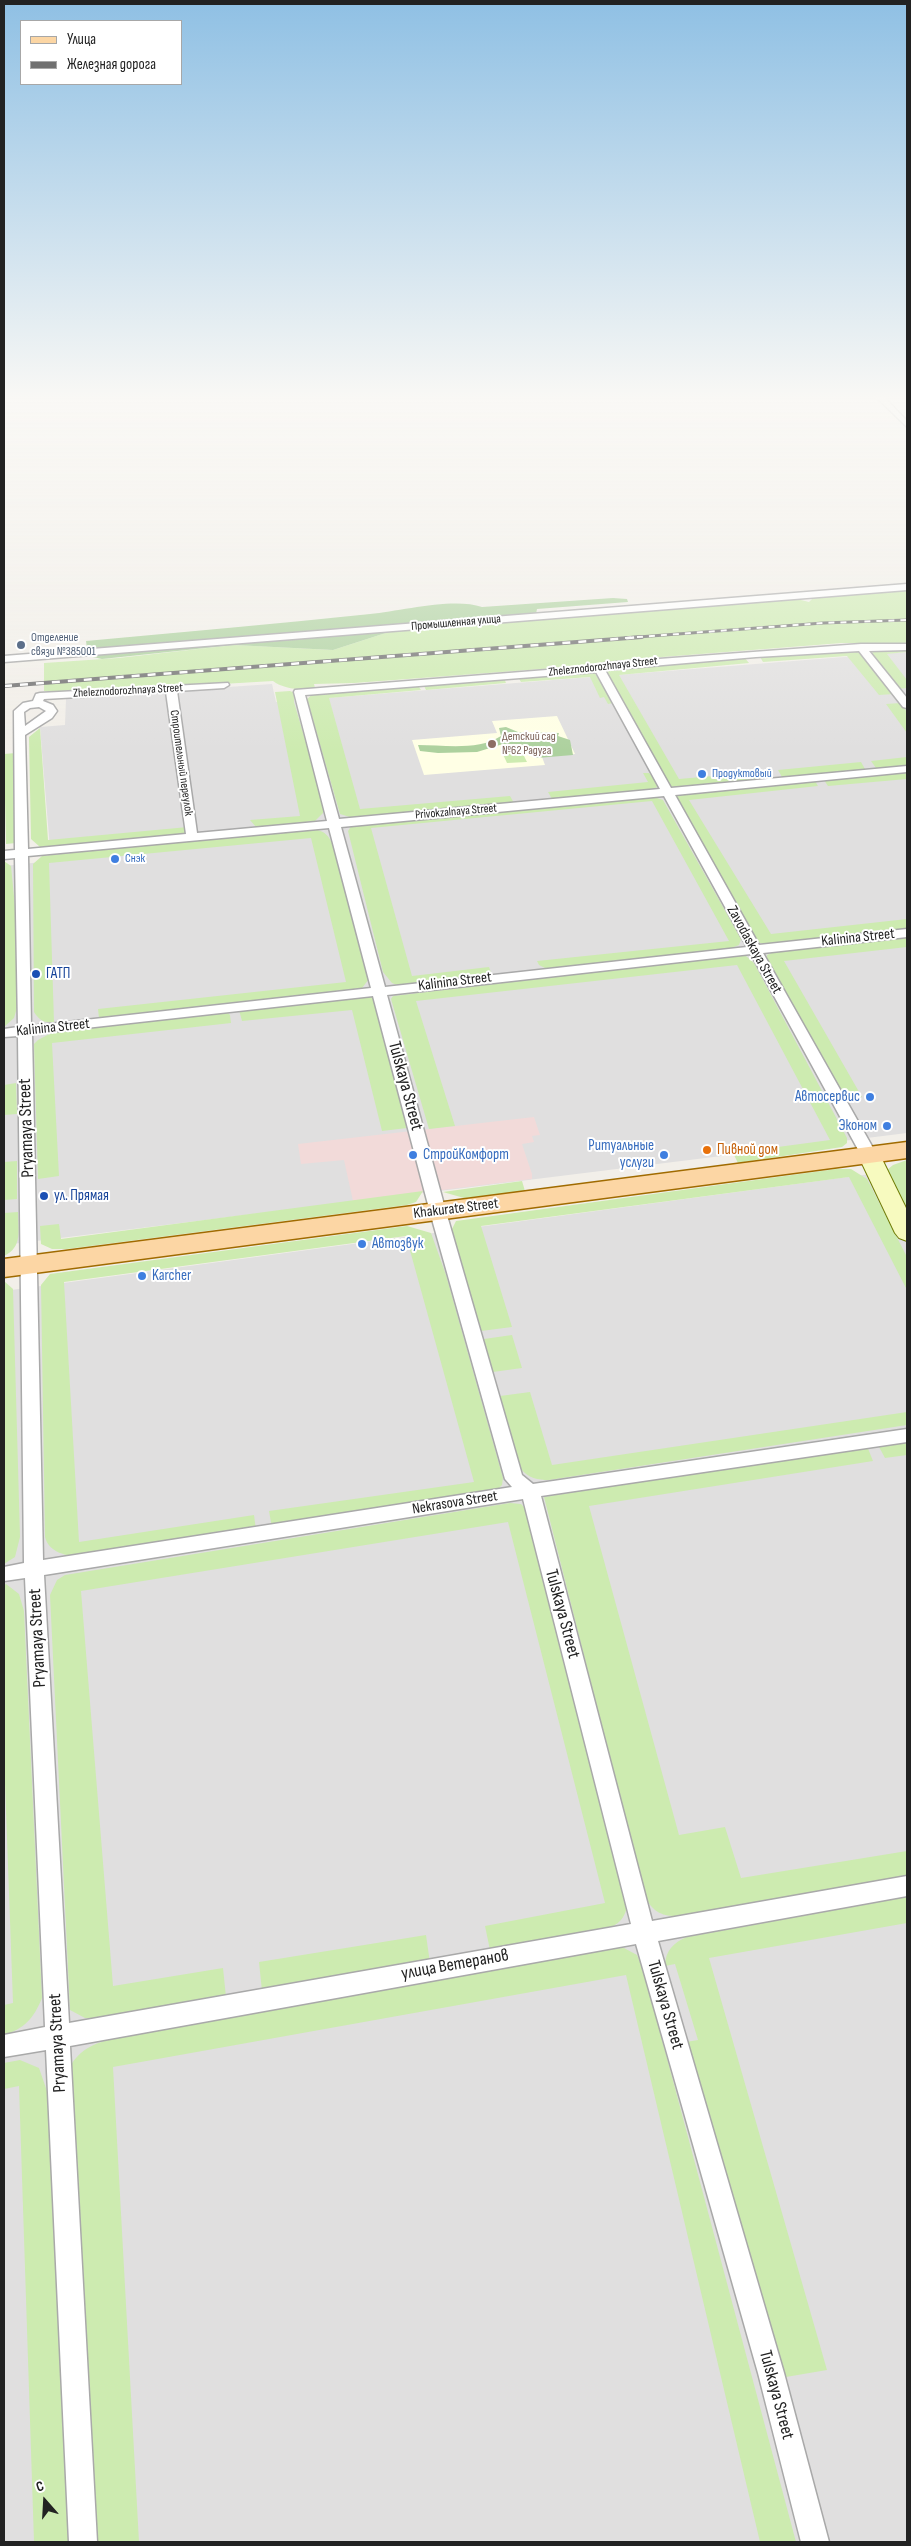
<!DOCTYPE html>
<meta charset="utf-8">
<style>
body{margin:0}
#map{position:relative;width:911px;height:2546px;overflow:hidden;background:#f2efe9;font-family:"Sofia Sans Condensed",sans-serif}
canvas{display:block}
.frame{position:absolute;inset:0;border:5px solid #222;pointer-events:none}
.legend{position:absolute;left:20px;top:20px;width:162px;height:65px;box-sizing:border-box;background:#fff;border:1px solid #a7a7a7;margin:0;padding:6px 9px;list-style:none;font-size:15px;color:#222}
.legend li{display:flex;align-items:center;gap:10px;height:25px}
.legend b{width:25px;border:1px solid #a7a7a7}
.north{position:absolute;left:20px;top:2476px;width:50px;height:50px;-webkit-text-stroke:4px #fff;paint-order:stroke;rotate:341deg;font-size:14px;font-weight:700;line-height:20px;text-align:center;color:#222}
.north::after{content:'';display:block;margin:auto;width:18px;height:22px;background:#222;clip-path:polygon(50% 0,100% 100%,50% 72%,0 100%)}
</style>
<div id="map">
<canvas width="911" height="2546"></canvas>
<div class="frame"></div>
<ul class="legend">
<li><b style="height:6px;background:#fcd6a4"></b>Улица</li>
<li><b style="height:6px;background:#707070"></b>Железная дорога</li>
</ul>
<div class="north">С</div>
</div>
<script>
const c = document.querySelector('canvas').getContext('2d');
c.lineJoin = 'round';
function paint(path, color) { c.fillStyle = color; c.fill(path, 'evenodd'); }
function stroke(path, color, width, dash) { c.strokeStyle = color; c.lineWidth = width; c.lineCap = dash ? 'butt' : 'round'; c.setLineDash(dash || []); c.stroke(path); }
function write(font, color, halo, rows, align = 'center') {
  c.font = font + ' "Sofia Sans Condensed",sans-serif'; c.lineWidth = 4; c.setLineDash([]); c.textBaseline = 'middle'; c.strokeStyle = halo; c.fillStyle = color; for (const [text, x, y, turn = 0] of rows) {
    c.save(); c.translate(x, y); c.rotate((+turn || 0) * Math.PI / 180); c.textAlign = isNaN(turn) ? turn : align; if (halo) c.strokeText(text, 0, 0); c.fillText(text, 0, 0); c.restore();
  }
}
const residential = new Path2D(`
 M 907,652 L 907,1133 L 4,1245 L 4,866 L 51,861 L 40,727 L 65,725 L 66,698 L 272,684 L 276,702 Z
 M 907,1169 L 907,2542 L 4,2542 L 4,1291 Z`);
const commercial = new Path2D(`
 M 534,1117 L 540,1135 L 532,1136 L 534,1142 L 522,1144 L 532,1174 L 532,1179 L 353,1201 L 344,1160 L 301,1164 L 298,1144 Z`);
const education = new Path2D(`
 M 557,716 L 575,754 L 542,757 L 545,765 L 424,775 L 412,740 L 497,733 L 492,721 Z`);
const grass = new Path2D(`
 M 907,590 L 907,643 L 842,643 L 624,660 L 582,666 L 354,683 L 314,684 L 315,688 C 303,691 283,689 273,681 L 87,692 L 44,691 L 44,663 L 118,658 L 234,645 L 333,650 L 395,630 L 797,599 L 809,602 L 813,598 L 825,595 Z
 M 882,648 L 907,648 L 907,652 L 887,654 L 907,680 L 907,688 L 898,689 L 872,655 L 873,651 Z
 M 854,650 L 862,655 L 894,694 L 879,695 L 847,656 L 763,662 L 760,657 Z
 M 744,657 L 749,663 L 619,675 L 679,779 L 770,771 L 774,778 L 670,787 L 604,672 L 605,670 Z
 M 594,672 L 613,703 L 608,704 L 604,697 L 600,698 L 590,677 L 521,682 L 518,677 Z
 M 504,678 L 506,683 L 426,690 L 423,684 Z
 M 417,684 L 421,690 L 329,698 L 360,809 L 510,796 L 514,803 L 353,818 L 340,814 L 307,699 L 315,692 Z
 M 290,691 L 295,693 L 294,702 L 323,801 L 323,813 L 315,821 L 256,827 L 250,820 L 300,816 L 275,692 Z
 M 900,703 L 907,712 L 907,733 L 886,704 Z
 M 40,728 L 48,840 L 188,827 L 187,832 L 182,834 L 49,848 L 40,847 L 31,839 L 29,737 Z
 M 516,747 L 520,748 L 527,762 L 507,763 L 501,750 Z
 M 16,753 L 16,843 L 6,844 L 4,754 Z
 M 907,757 L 907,765 L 876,768 L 871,761 Z
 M 861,762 L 865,769 L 782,777 L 778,770 Z
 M 643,773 L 649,773 L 658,784 L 657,787 L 653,789 L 552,799 L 548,792 L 648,782 Z
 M 907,773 L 907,779 L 828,786 L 824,780 Z
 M 815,781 L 818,786 L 689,800 L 771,934 L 907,919 L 907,930 L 768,945 L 757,942 L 674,796 Z
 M 654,797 L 663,800 L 741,939 L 739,945 L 726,950 L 547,969 L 539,965 L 537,961 L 729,941 L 652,801 L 371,828 L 412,976 L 489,967 L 492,975 L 397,985 L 392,983 L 383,972 L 348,831 L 352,825 Z
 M 313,829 C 327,831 330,838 335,850 L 369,979 L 362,988 L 99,1018 L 98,1009 L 346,982 L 311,838 L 49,863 L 54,1022 C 44,1023 40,1021 34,1012 L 33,864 L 42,856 Z
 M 4,861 L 11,866 L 17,927 L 18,1004 L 14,1018 L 4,1027 Z
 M 907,936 L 907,947 L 784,961 L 862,1097 L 845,1099 L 767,959 L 767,955 L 776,951 Z
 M 740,955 L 746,956 L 754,963 L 847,1138 L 847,1143 L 842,1147 L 738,1163 L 733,1153 L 830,1140 L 737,965 L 416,1001 L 455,1126 L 429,1129 L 391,999 L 393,996 Z
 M 360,997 L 372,997 L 377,1002 L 407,1128 L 382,1131 L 352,1010 L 242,1021 L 239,1010 Z
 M 227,1012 L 230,1015 L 231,1023 L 52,1043 L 59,1176 L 38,1179 L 34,1044 L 38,1040 L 55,1031 Z
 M 16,1083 L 17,1114 L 4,1115 L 4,1085 Z
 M 907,1160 L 907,1216 L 886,1175 L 887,1170 L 893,1165 Z
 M 17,1161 L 17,1199 L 4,1200 L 4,1162 Z
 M 836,1169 L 851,1169 L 867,1179 L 907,1257 L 907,1290 L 849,1177 L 481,1226 L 512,1327 L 481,1331 L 452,1229 L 456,1221 Z
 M 522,1181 L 525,1191 L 464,1198 L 443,1192 Z
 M 423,1191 L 416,1202 L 407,1205 L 67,1249 L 52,1249 L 41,1244 L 40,1226 L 59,1224 L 61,1239 Z
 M 18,1212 C 18,1230 23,1247 4,1256 L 4,1213 Z
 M 407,1226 L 431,1233 L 446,1275 L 503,1478 L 502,1485 L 498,1489 L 272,1528 L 269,1511 L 474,1482 L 406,1236 L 64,1282 L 79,1542 L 254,1515 L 256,1530 L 81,1557 C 67,1556 49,1553 45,1537 L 41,1285 L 50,1274 Z
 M 4,1281 L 13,1289 L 20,1537 L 15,1557 L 4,1564 Z
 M 512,1335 L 522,1368 L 493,1372 L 484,1339 Z
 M 530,1392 L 552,1465 L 907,1412 L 907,1425 L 549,1480 C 538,1480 528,1478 521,1469 L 500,1396 Z
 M 907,1440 L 907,1455 L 885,1458 L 878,1445 Z
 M 867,1446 L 873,1461 L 589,1506 L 679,1835 L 725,1827 L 741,1878 L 907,1851 L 907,1877 L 687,1916 C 667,1917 655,1916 645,1897 L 544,1497 Z
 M 510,1503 L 521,1504 L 528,1511 L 627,1907 C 623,1923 615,1926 600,1931 L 490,1950 L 485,1926 L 605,1903 L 508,1522 L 81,1591 L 113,1986 L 223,1968 L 226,1997 L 103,2019 L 85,2018 L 70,2010 L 50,1595 L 57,1580 L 65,1575 Z
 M 6,1584 L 19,1594 L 24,1611 L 42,1998 C 34,2018 24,2029 4,2035 L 4,2005 L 13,2003 L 4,1756 L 4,1585 Z
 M 907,1897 L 907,1923 L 709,1958 L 827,2370 L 780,2378 L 686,2042 L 698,2040 L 675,1964 L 665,1966 C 665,1951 674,1942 687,1937 Z
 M 426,1935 L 430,1963 L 262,1991 L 259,1962 Z
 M 624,1948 L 637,1955 L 644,1972 L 796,2542 L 760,2542 L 626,1975 L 113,2067 L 139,2542 L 97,2542 L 71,2065 C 86,2040 114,2039 141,2033 L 606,1949 Z
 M 20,2060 L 39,2068 L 48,2094 L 54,2148 L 69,2542 L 34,2542 L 19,2086 L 4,2089 L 4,2063 Z`);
const forest = new Path2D(`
 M 613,598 L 627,599 L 628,602 L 537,609 L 535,619 L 395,630 L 333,650 L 234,645 L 102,659 L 88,656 L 86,641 C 180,632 275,624 370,614 C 401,611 454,597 482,607 Z
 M 506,727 L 518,732 L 559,733 L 558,736 L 570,740 L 573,755 L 537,758 L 521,744 L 503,744 L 477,752 L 438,753 L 420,751 L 418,745 C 444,745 478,751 501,736 L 499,728 Z`);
const minor = new Path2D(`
 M 874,395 L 882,395 L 907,421 L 907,427 Z
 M 907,584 L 907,590 L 4,662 L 4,656 Z
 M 861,644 L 907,644 L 907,650 L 869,651 L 907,698 L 907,708 L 903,707 L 859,651 L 756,657 L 605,670 L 671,788 L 907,766 L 907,772 L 675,795 L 759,945 L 907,929 L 907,937 L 763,953 L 877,1155 L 874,1158 L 864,1158 L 861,1155 L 751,954 L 387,995 L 446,1212 L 522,1475 L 533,1484 L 907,1429 L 907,1442 L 541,1496 L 652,1921 L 907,1876 L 907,1896 L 658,1941 L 784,2373 L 829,2542 L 801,2542 L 758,2373 L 636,1944 L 70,2046 L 97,2542 L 69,2542 L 46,2050 L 4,2057 L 4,2035 L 45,2027 L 25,1578 L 4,1581 L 4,1567 L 24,1563 L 18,1036 L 4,1037 L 4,1029 L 18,1027 L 15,858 L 4,859 L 4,851 L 15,850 L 14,711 L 23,703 L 33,701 L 36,694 L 40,693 L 228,683 L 229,685 L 224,688 L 177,691 L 197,833 L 327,821 L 294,692 L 295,690 L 597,666 L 605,663 ZM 596,672 L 660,789 L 339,819 L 305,695 ZM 166,692 L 186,834 L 28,849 L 25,735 L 52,718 L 57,711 L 53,705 L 43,701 L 44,699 ZM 39,707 L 46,711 L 25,726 L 24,712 L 30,708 ZM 664,796 L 747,947 L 385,987 L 341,827 ZM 329,828 L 371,988 L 31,1026 L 28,856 ZM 373,996 L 430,1212 L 505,1479 L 512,1487 L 43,1560 L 32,1034 ZM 523,1499 L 631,1924 L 69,2023 L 44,1575 Z`);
const secondary = new Path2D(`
 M 869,1148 L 877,1150 L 880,1155 L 907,1210 L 907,1241 L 899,1238 L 895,1233 L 858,1155 L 861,1150 Z`);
const primary = new Path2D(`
 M 907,1142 L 907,1158 L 4,1277 L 4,1259 Z`);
const railFar1 = new Path2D(`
 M 625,638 L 823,623 L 907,620`);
const rail = new Path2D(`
 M 4,686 L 642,637`);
const markers = [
 [21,645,5,"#5c6f8a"],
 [492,744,5,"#8d6e63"],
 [702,774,5,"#3f7fe0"],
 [115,859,5,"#3f7fe0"],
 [36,974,5,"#1a4fb4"],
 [870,1097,5,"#3f7fe0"],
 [887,1126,5,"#3f7fe0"],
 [707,1150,5,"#e8710a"],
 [413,1155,5,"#3f7fe0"],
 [664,1155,5,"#3f7fe0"],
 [44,1196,5,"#1a4fb4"],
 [362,1244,5,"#3f7fe0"],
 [142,1276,5,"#3f7fe0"]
];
const farStreetnames = [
 ["Промышленная улица",456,623,-5],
 ["Zheleznodorozhnaya Street",603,667,-6],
 ["Zheleznodorozhnaya Street",128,691,-3],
 ["Строительный переулок",181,763,82],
 ["Privokzalnaya Street",456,812,-5]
];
const farServicenames = [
 ["Отделение",31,638],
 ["связи №385001",31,652]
];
const farEducationnames = [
 ["Детский сад",502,737],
 ["№62 Радуга",502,751]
];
const farShopnames = [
 ["Продуктовый",712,774],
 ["Снэк",125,859]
];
const streetNames = [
 ["Kalinina Street",858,938,-6],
 ["Zavodaskaya Street",754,950,61],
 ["Kalinina Street",455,982,-7],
 ["Kalinina Street",53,1028,-6],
 ["Khakurate Street",456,1209,-7],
 ["Nekrasova Street",455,1503,-9]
];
const transitNames = [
 ["ГАТП",46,974],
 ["ул. Прямая",54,1196]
];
const shopNames = [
 ["Автосервис",860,1097],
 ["Эконом",877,1126],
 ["Ритуальные",654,1146],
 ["услуги",654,1163],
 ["СтройКомфорт",423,1155,"left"],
 ["Автозвук",372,1244,"left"],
 ["Karcher",152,1276,"left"]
];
const foodNames = [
 ["Пивной дом",717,1150]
];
const nearStreetnames = [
 ["Tulskaya Street",405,1086,75],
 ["Pryamaya Street",27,1128,-92],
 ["Tulskaya Street",562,1614,75],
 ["Pryamaya Street",38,1638,-93],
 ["улица Ветеранов",455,1965,-10],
 ["Tulskaya Street",665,2005,74],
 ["Pryamaya Street",58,2043,-93],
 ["Tulskaya Street",776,2395,75]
];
paint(residential, '#e0dfdf');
paint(commercial, '#f2dad9');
paint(education, '#ffffe5');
paint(grass, '#cdebb0');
paint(forest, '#add19e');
stroke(minor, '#a9a9a9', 3);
stroke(secondary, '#707d05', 2);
stroke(primary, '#a06b00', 3);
paint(minor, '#fff');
paint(secondary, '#f7fabf');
paint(primary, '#fcd6a4');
stroke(railFar1, '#707070', 3);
stroke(rail, '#707070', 4);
stroke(railFar1, '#fff', 2, [6]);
stroke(rail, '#fff', 2.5, [8]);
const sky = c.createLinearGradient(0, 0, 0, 751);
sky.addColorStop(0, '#8fc0e4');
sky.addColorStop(0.53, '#f9f8f5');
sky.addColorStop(1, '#f9f8f500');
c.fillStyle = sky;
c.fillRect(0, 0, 911, 751);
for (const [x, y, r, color] of markers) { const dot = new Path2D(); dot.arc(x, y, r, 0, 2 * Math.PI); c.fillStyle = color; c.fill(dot); stroke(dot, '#fff', 2); }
write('12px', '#222', '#fff', farStreetnames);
write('12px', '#4e5e75', '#fff', farServicenames, 'left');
write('12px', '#785e54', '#fff', farEducationnames, 'left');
write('12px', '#366cbe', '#fff', farShopnames, 'left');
write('15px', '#222', '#fff', streetNames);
write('15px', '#164399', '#fff', transitNames, 'left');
write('15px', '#366cbe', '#fff', shopNames, 'right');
write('15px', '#c56008', '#fff', foodNames, 'left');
write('18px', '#222', '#fff', nearStreetnames);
</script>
